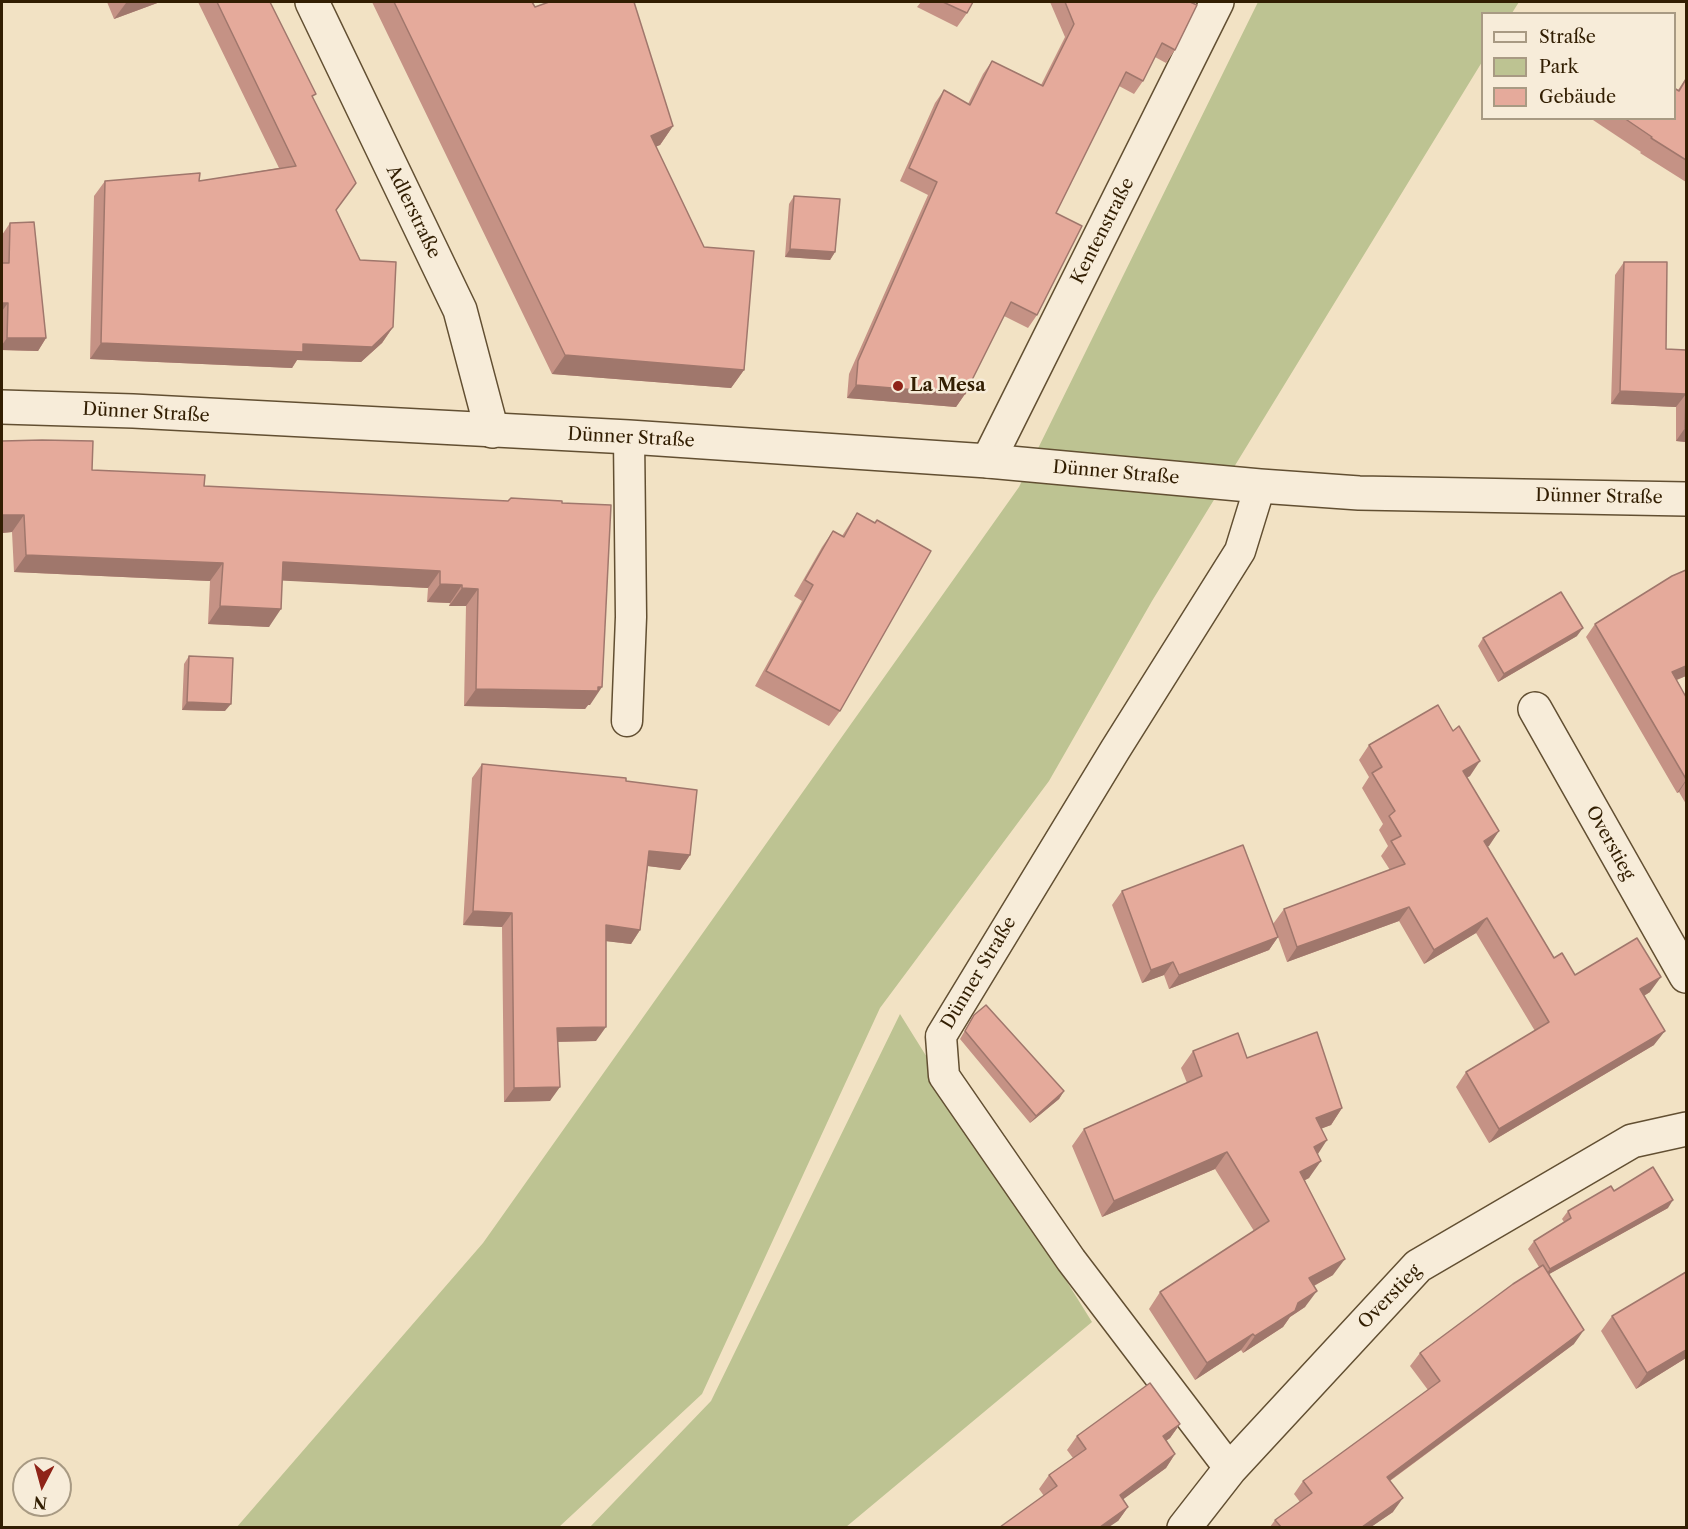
<!DOCTYPE html>
<meta charset="utf-8">
<style>
body{margin:0}
#map{position:relative;width:1688px;height:1529px;overflow:hidden;background:#f2e2c4;font-family:"Libre Caslon Text",serif}
canvas{display:block}
.frame{position:absolute;inset:0;border:3px solid #321e02;pointer-events:none}
.legend{position:absolute;left:1481px;top:12px;width:195px;height:108px;box-sizing:border-box;background:#f7ecd9;border:2px solid #a89a83;margin:0;padding:8px 10px;list-style:none;font-size:18px;color:#321e02}
.legend li{display:flex;align-items:center;gap:12px;height:30px}
.legend b{width:30px;border:2px solid #a89a83}
.north{position:absolute;left:12px;top:1457px;width:60px;height:60px;box-sizing:border-box;background:#f7ecd9;border:2px solid #a89a83;border-radius:50%;rotate:186deg;font-size:16px;font-weight:700;line-height:24px;text-align:center;color:#321e02}
.north::after{content:'';display:block;margin:auto;width:21px;height:27px;background:#8f2418;clip-path:polygon(50% 0,100% 100%,50% 72%,0 100%)}
</style>
<div id="map">
<canvas width="1688" height="1529"></canvas>
<div class="frame"></div>
<ul class="legend">
<li><b style="height:8px;background:#f7ecd9"></b>Straße</li>
<li><b style="height:16px;background:#bdc392"></b>Park</li>
<li><b style="height:16px;background:#e5aa9b"></b>Gebäude</li>
</ul>
<div class="north">N</div>
</div>
<script>
const c = document.querySelector('canvas').getContext('2d');
c.lineJoin = 'round';
function paint(path, color) { c.fillStyle = color; c.fill(path, 'evenodd'); }
function stroke(path, color, width, dash) { c.strokeStyle = color; c.lineWidth = width; c.lineCap = dash ? 'butt' : 'round'; c.setLineDash(dash || []); c.stroke(path); }
function write(font, color, halo, rows, align = 'center') {
  c.font = font + ' "Libre Caslon Text",serif'; c.lineWidth = 5; c.setLineDash([]); c.textBaseline = 'middle'; c.strokeStyle = halo; c.fillStyle = color; for (const [text, x, y, turn = 0] of rows) {
    c.save(); c.translate(x, y); c.rotate((+turn || 0) * Math.PI / 180); c.textAlign = isNaN(turn) ? turn : align; if (halo) c.strokeText(text, 0, 0); c.fillText(text, 0, 0); c.restore();
  }
}
const green = new Path2D(`
 M 1258,2 L 1519,2 L 1512,13 L 1482,14 L 1482,62 L 1152,601 L 1049,781 L 880,1008 L 702,1394 L 559,1527 L 236,1528 L 483,1243 L 1019,487 Z
 M 900,1014 L 1092,1322 L 846,1527 L 589,1528 L 711,1401 Z`);
const service = new Path2D(`
 M 627,721 L 631,617 L 629,437
 M 1230,1469 L 1071,1260 L 944,1076 L 941,1036 L 1115,750 L 1240,551 L 1260,486`);
const minor = new Path2D(`
 M 312,2 L 460,310 L 492,431
 M 988,461 L 1217,2
 M 1535,709 L 1686,976
 M 1184,1528 L 1230,1469 L 1418,1266 L 1632,1141 L 1686,1129`);
const tertiary = new Path2D(`
 M 2,407 L 133,411 L 629,437 L 988,461 L 1260,486 L 1359,493 L 1686,499`);
const wall = new Path2D(`
 M 107,2 L 160,2 L 114,19 Z
 M 198,2 L 270,2 L 313,98 L 345,198 L 336,210 L 393,327 L 382,343 L 361,362 L 297,360 L 292,368 L 90,359 L 94,196 L 105,181 L 199,181 L 279,168 Z
 M 372,2 L 532,2 L 535,7 L 673,126 L 660,145 L 656,146 L 744,370 L 731,388 L 552,374 Z
 M 921,2 L 973,2 L 967,13 L 957,27 L 917,7 Z
 M 1050,2 L 1190,2 L 1175,50 L 1166,63 L 1155,57 L 1143,81 L 1134,94 L 1119,86 L 1056,213 L 1037,315 L 1028,328 L 1004,316 L 965,394 L 956,407 L 847,398 L 849,374 L 928,195 L 900,181 L 935,103 L 944,90 L 968,104 L 983,74 L 992,61 L 1041,85 L 1065,37 Z
 M 1686,78 L 1686,182 L 1640,153 L 1641,152 L 1590,118 L 1674,118 L 1678,90 Z
 M 794,196 L 835,252 L 830,260 L 785,257 L 789,204 Z
 M 10,223 L 46,338 L 38,351 L 2,350 L 2,235 Z
 M 1624,262 L 1666,349 L 1686,350 L 1686,442 L 1676,441 L 1676,407 L 1611,404 L 1615,275 Z
 M 2,441 L 92,470 L 204,486 L 508,501 L 590,705 L 588,705 L 585,709 L 464,706 L 466,606 L 449,606 L 450,603 L 427,602 L 428,588 L 282,580 L 269,627 L 208,624 L 210,581 L 14,572 L 12,532 L 2,533 Z
 M 857,513 L 840,711 L 829,726 L 755,686 L 802,601 L 794,596 L 822,547 L 833,531 L 842,536 Z
 M 1686,570 L 1686,676 L 1677,680 L 1686,697 L 1686,804 L 1679,792 L 1677,793 L 1586,637 L 1595,624 Z
 M 1577,636 L 1498,682 L 1478,646 L 1483,638 Z
 M 189,656 L 225,711 L 182,710 L 184,664 Z
 M 1369,745 L 1470,776 L 1466,777 L 1499,831 L 1487,847 L 1554,958 L 1575,975 L 1650,992 L 1644,996 L 1654,1045 L 1489,1143 L 1456,1087 L 1466,1072 L 1535,1031 L 1476,933 L 1424,964 L 1399,921 L 1287,962 L 1278,937 L 1269,950 L 1169,989 L 1164,975 L 1142,983 L 1112,905 L 1122,891 L 1273,924 L 1284,909 L 1390,870 L 1381,856 L 1388,846 L 1379,830 L 1383,824 L 1362,788 L 1369,777 L 1359,760 Z
 M 482,764 L 626,781 L 690,855 L 680,870 L 648,866 L 640,930 L 631,944 L 606,941 L 596,1041 L 557,1042 L 550,1101 L 504,1102 L 502,927 L 463,925 L 472,778 Z
 M 974,1015 L 1064,1091 L 1059,1099 L 1030,1123 L 960,1039 Z
 M 1193,1051 L 1247,1058 L 1342,1108 L 1331,1125 L 1322,1128 L 1318,1154 L 1309,1178 L 1305,1180 L 1333,1275 L 1314,1286 L 1305,1307 L 1290,1317 L 1283,1327 L 1243,1353 L 1241,1350 L 1195,1380 L 1149,1309 L 1160,1292 L 1254,1231 L 1215,1169 L 1102,1217 L 1072,1146 L 1084,1129 L 1187,1083 L 1181,1068 Z
 M 1614,1191 L 1668,1208 L 1549,1274 L 1574,1344 L 1390,1481 L 1393,1512 L 1371,1527 L 1270,1527 L 1275,1520 L 1300,1502 L 1294,1494 L 1303,1481 L 1428,1390 L 1410,1366 L 1420,1353 L 1539,1267 L 1528,1249 L 1534,1241 L 1564,1222 L 1562,1219 L 1568,1211 Z
 M 1612,1316 L 1686,1358 L 1636,1389 L 1601,1331 Z
 M 1180,1424 L 1170,1438 L 1166,1441 L 1175,1454 L 1166,1468 L 1123,1499 L 1128,1507 L 1118,1521 L 1044,1496 L 1039,1489 L 1049,1475 L 1073,1458 L 1067,1450 L 1077,1436 Z`);
const shadedWall = new Path2D(`
 M 129,2 L 160,2 L 114,19 L 126,3 Z
 M 673,126 L 660,145 L 639,154 L 651,136 Z
 M 790,249 L 835,252 L 830,260 L 785,257 Z
 M 2,303 L 8,303 L 2,311 Z
 M 393,327 L 382,343 L 361,362 L 297,360 L 292,368 L 90,359 L 101,343 L 303,344 Z
 M 7,338 L 46,338 L 38,351 L 2,350 L 2,345 Z
 M 565,355 L 744,370 L 731,388 L 552,374 Z
 M 856,385 L 965,394 L 956,407 L 847,398 Z
 M 1620,391 L 1686,394 L 1676,407 L 1611,404 Z
 M 1685,428 L 1686,428 L 1686,442 L 1676,441 Z
 M 2,515 L 24,515 L 12,532 L 2,533 Z
 M 26,555 L 223,563 L 210,581 L 14,572 Z
 M 283,562 L 440,571 L 428,588 L 271,580 Z
 M 440,584 L 462,585 L 450,603 L 427,602 Z
 M 462,588 L 478,589 L 466,606 L 449,606 Z
 M 220,606 L 281,609 L 269,627 L 208,624 Z
 M 1583,628 L 1577,636 L 1498,682 L 1504,674 Z
 M 1686,666 L 1686,676 L 1663,685 L 1672,672 Z
 M 602,687 L 590,705 L 588,705 L 585,709 L 464,706 L 476,689 Z
 M 187,702 L 231,704 L 225,711 L 182,710 Z
 M 1480,761 L 1470,776 L 1452,786 L 1463,771 Z
 M 1686,780 L 1686,781 L 1679,792 L 1677,793 Z
 M 1499,831 L 1489,846 L 1473,855 L 1484,841 Z
 M 649,851 L 690,855 L 680,870 L 639,865 Z
 M 1409,907 L 1399,921 L 1287,962 L 1297,947 Z
 M 473,911 L 512,913 L 502,927 L 463,925 Z
 M 1487,918 L 1476,933 L 1424,964 L 1434,950 Z
 M 606,925 L 640,930 L 631,944 L 596,940 Z
 M 1278,937 L 1269,950 L 1169,989 L 1179,975 Z
 M 1173,962 L 1164,975 L 1142,983 L 1151,970 Z
 M 1661,977 L 1650,992 L 1630,1004 L 1640,989 Z
 M 606,1027 L 596,1041 L 547,1042 L 557,1028 Z
 M 1665,1031 L 1654,1045 L 1489,1143 L 1499,1129 Z
 M 560,1087 L 550,1101 L 504,1102 L 514,1088 Z
 M 1064,1091 L 1059,1099 L 1030,1123 L 1036,1116 Z
 M 1342,1108 L 1331,1125 L 1305,1135 L 1316,1118 Z
 M 1327,1140 L 1316,1157 L 1314,1147 Z
 M 1227,1152 L 1215,1169 L 1102,1217 L 1114,1201 Z
 M 1321,1161 L 1309,1178 L 1288,1189 L 1300,1172 Z
 M 1673,1200 L 1668,1208 L 1544,1277 L 1550,1269 Z
 M 1345,1259 L 1333,1275 L 1297,1295 L 1309,1278 Z
 M 1317,1291 L 1305,1307 L 1290,1317 L 1283,1327 L 1243,1353 L 1255,1336 L 1298,1303 Z
 M 1584,1330 L 1574,1344 L 1377,1490 L 1387,1477 Z
 M 1253,1334 L 1241,1350 L 1195,1380 L 1207,1363 Z
 M 1686,1350 L 1686,1358 L 1636,1389 L 1647,1373 Z
 M 1180,1424 L 1170,1438 L 1153,1450 L 1163,1436 Z
 M 1175,1454 L 1166,1468 L 1110,1509 L 1120,1495 Z
 M 1403,1498 L 1393,1512 L 1371,1527 L 1362,1527 Z
 M 1128,1507 L 1118,1521 L 1109,1527 L 1100,1527 Z`);
const building = new Path2D(`
 M 217,2 L 270,2 L 316,94 L 312,96 L 356,183 L 336,210 L 360,260 L 396,262 L 393,327 L 372,347 L 303,344 L 303,352 L 101,343 L 105,181 L 200,173 L 199,181 L 296,166 Z
 M 394,2 L 532,2 L 535,7 L 549,2 L 634,2 L 673,126 L 651,136 L 704,247 L 754,251 L 744,370 L 565,355 Z
 M 943,2 L 973,2 L 967,13 Z
 M 1065,2 L 1190,2 L 1197,5 L 1175,50 L 1162,43 L 1143,81 L 1126,72 L 1056,213 L 1082,226 L 1037,315 L 1011,302 L 965,394 L 856,385 L 858,361 L 937,182 L 909,168 L 944,90 L 970,105 L 992,61 L 1043,86 L 1074,24 Z
 M 1686,79 L 1686,160 L 1651,138 L 1652,137 L 1624,118 L 1674,118 L 1674,88 L 1679,91 Z
 M 794,196 L 840,199 L 835,252 L 790,249 Z
 M 34,222 L 46,338 L 7,338 L 8,303 L 2,303 L 2,263 L 9,263 L 10,223 Z
 M 1624,262 L 1667,262 L 1666,349 L 1686,350 L 1686,428 L 1685,428 L 1686,394 L 1620,391 Z
 M 42,440 L 93,441 L 92,470 L 205,475 L 204,486 L 508,501 L 511,498 L 562,501 L 562,503 L 611,505 L 602,687 L 598,687 L 598,691 L 476,689 L 478,589 L 462,588 L 462,585 L 440,584 L 440,571 L 283,562 L 281,609 L 220,606 L 223,563 L 26,555 L 24,515 L 2,515 L 2,441 Z
 M 857,513 L 875,523 L 877,520 L 931,551 L 840,711 L 766,671 L 813,585 L 805,580 L 833,531 L 844,537 Z
 M 1686,570 L 1686,666 L 1672,672 L 1686,697 L 1686,779 L 1595,624 L 1672,576 Z
 M 1561,592 L 1583,628 L 1504,674 L 1483,638 Z
 M 189,656 L 233,658 L 231,704 L 187,702 Z
 M 1438,705 L 1453,731 L 1459,726 L 1480,761 L 1463,771 L 1499,831 L 1484,841 L 1554,958 L 1562,953 L 1575,975 L 1637,938 L 1661,977 L 1640,989 L 1665,1031 L 1499,1129 L 1466,1072 L 1549,1022 L 1487,918 L 1434,950 L 1409,907 L 1297,947 L 1284,909 L 1405,864 L 1391,841 L 1401,836 L 1389,816 L 1395,811 L 1372,773 L 1382,767 L 1369,745 Z
 M 482,764 L 626,778 L 626,781 L 697,790 L 690,855 L 649,851 L 640,930 L 606,925 L 606,1027 L 557,1028 L 560,1087 L 514,1088 L 512,913 L 473,911 Z
 M 1243,845 L 1278,937 L 1179,975 L 1173,962 L 1151,970 L 1122,891 Z
 M 986,1005 L 1064,1091 L 1036,1116 L 965,1031 L 974,1015 Z
 M 1317,1032 L 1342,1108 L 1316,1118 L 1327,1140 L 1314,1147 L 1321,1161 L 1300,1172 L 1345,1259 L 1309,1278 L 1317,1291 L 1298,1303 L 1295,1311 L 1255,1336 L 1253,1334 L 1207,1363 L 1160,1292 L 1269,1221 L 1227,1152 L 1114,1201 L 1084,1129 L 1202,1076 L 1193,1051 L 1238,1033 L 1247,1058 Z
 M 1653,1167 L 1673,1200 L 1550,1269 L 1534,1241 L 1571,1218 L 1568,1211 L 1611,1186 L 1614,1191 Z
 M 1543,1265 L 1584,1330 L 1387,1477 L 1403,1498 L 1362,1527 L 1281,1527 L 1275,1520 L 1312,1493 L 1303,1481 L 1440,1381 L 1420,1353 L 1513,1284 Z
 M 1686,1272 L 1686,1350 L 1647,1373 L 1612,1316 Z
 M 1150,1383 L 1180,1424 L 1163,1436 L 1175,1454 L 1120,1495 L 1128,1507 L 1100,1527 L 1000,1527 L 1057,1486 L 1049,1475 L 1086,1449 L 1077,1436 Z`);
const markers = [
 [898,386,6,"#8f2418"]
];
const streetNames = [
 ["Adlerstraße",413,212,64],
 ["Kentenstraße",1103,231,-63],
 ["Dünner Straße",146,413,3],
 ["Dünner Straße",631,438,3],
 ["Dünner Straße",1116,473,5],
 ["Dünner Straße",1599,497,1],
 ["Overstieg",1610,843,61],
 ["Dünner Straße",979,973,-59],
 ["Overstieg",1390,1297,-46]
];
const poiNames = [
 ["La Mesa",910,386]
];
paint(green, '#bdc392');
stroke(service, '#624f32', 33);
stroke(minor, '#624f32', 36);
stroke(tertiary, '#624f32', 36);
stroke(service, '#f7ecd9', 30);
stroke(minor, '#f7ecd9', 33);
stroke(tertiary, '#f7ecd9', 33);
paint(wall, '#c59285');
paint(shadedWall, '#a0776c');
paint(building, '#e5aa9b');
stroke(building, '#a0776c', 1.5);
for (const [x, y, r, color] of markers) { const dot = new Path2D(); dot.arc(x, y, r, 0, 2 * Math.PI); c.fillStyle = color; c.fill(dot); stroke(dot, '#f7ecd9', 2); }
write('18px', '#321e02', '#f7ecd9', streetNames);
write('bold 18px', '#321e02', '#f7ecd9', poiNames, 'left');
</script>
